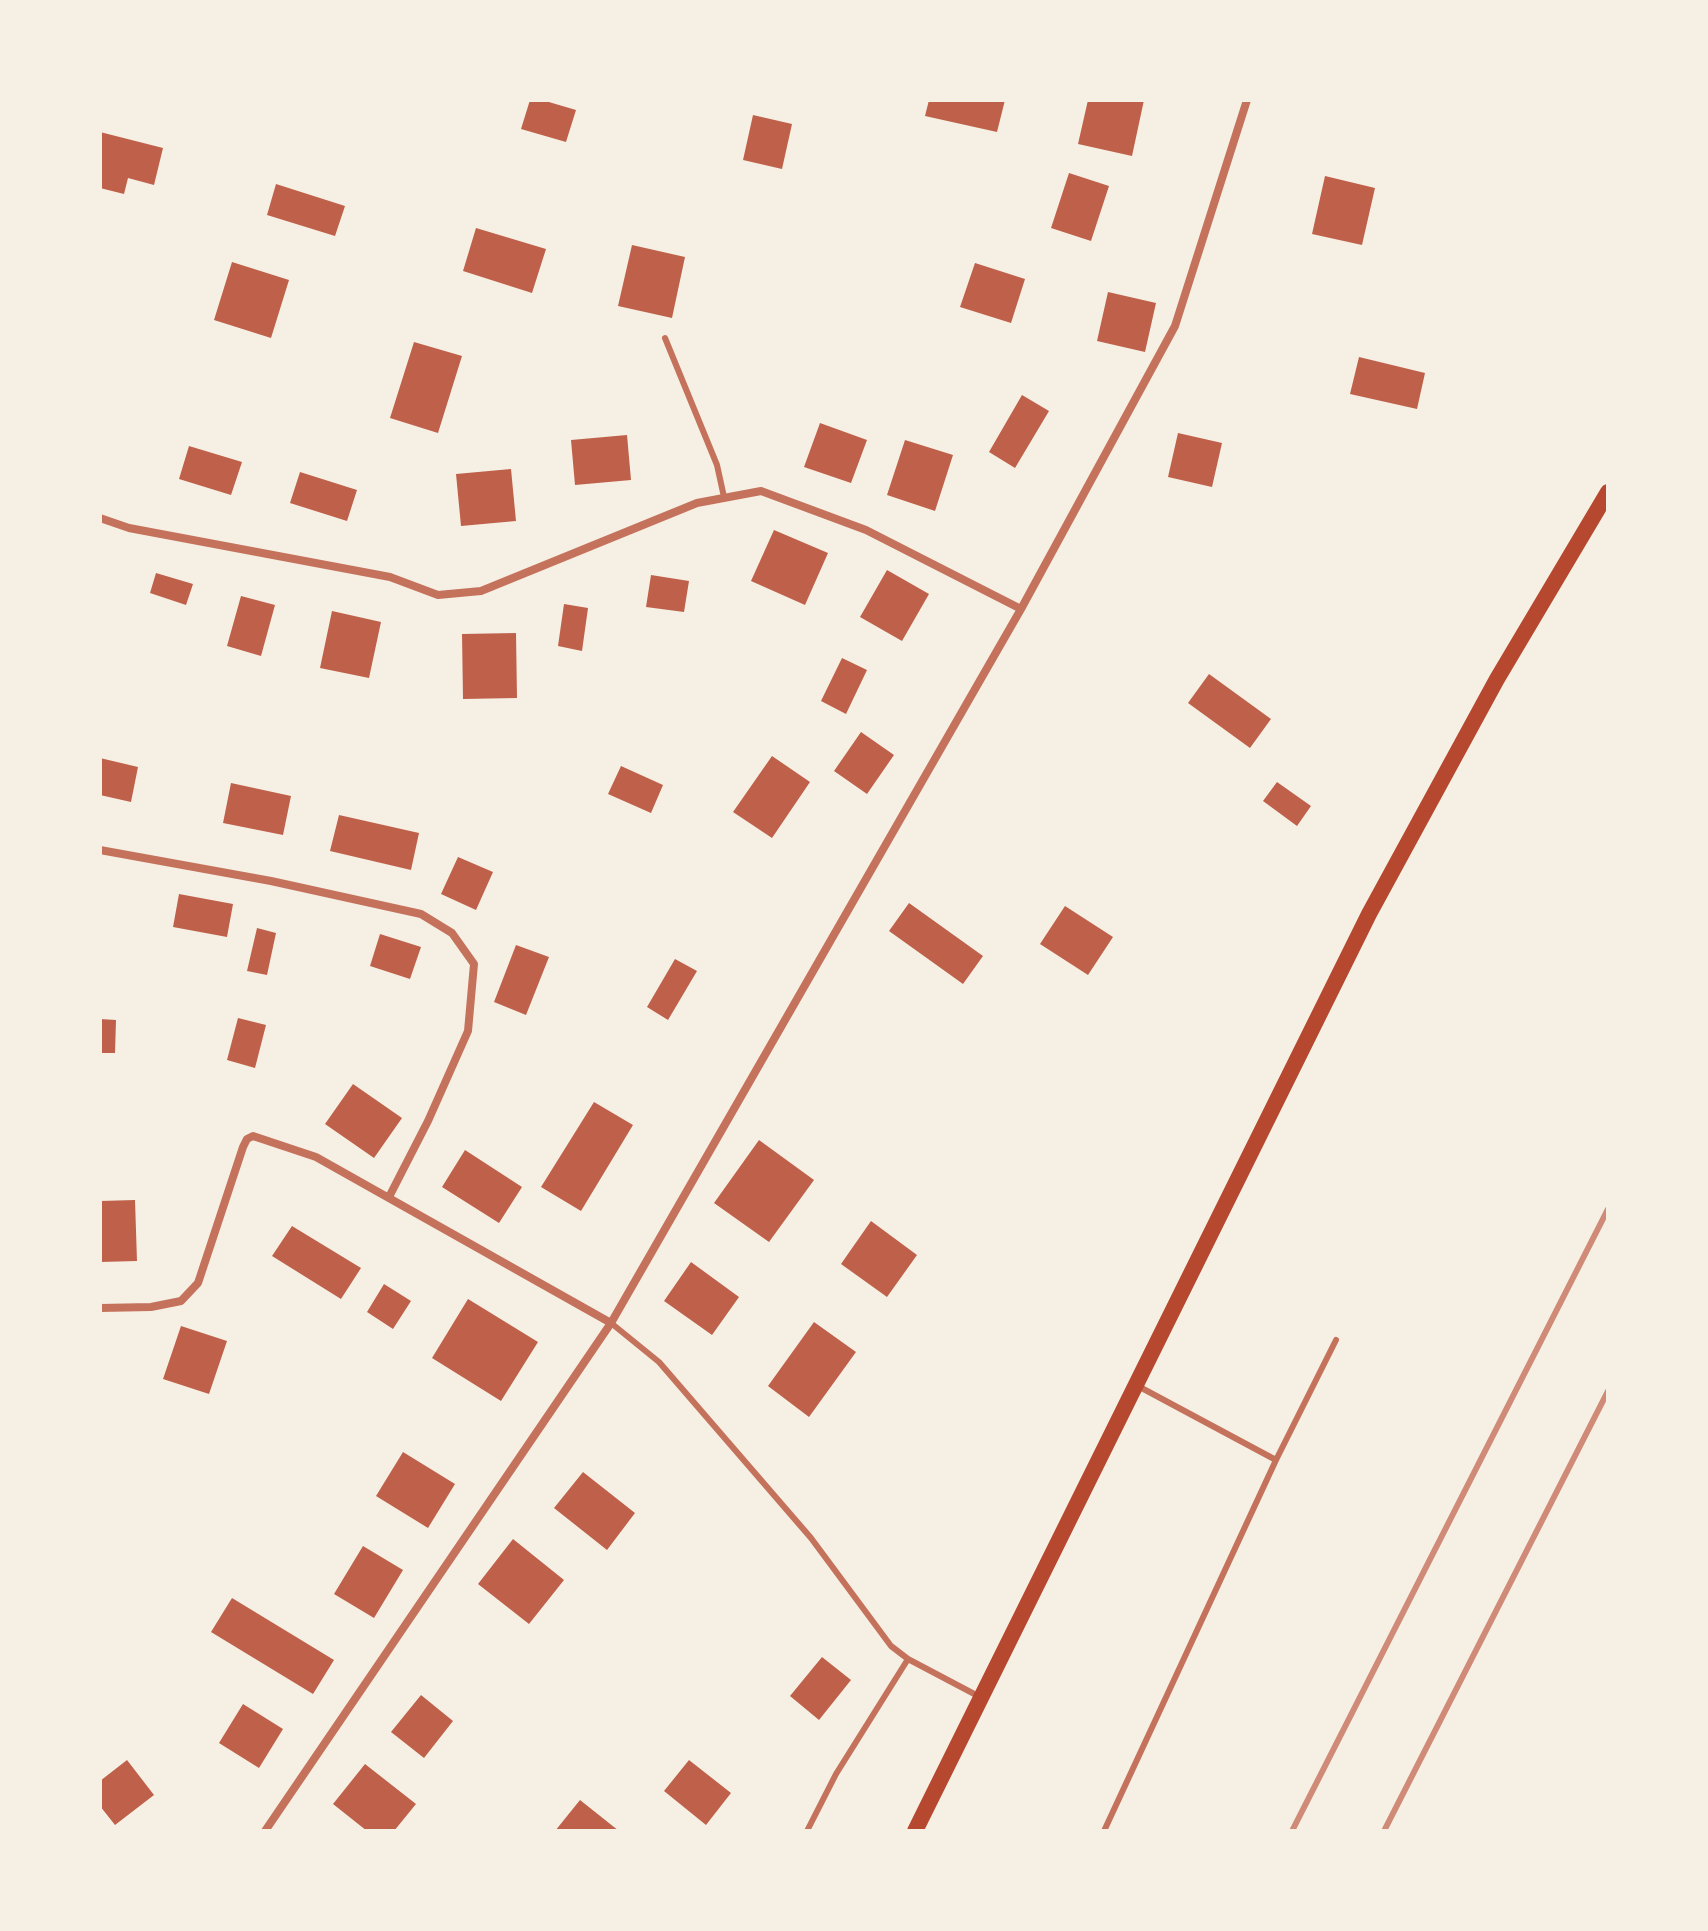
<!DOCTYPE html>
<style>
body{margin:0}
#map{position:relative;width:1708px;height:1931px;overflow:hidden;background:#f6efe4;font-family:Overpass,sans-serif}
canvas{display:block}
.frame{position:absolute;inset:0;border:102px solid #f6efe4;pointer-events:none}
</style>
<div id="map">
<canvas width="1708" height="1931"></canvas>
<div class="frame"></div>
</div>
<script>
const c = document.querySelector('canvas').getContext('2d');
c.lineJoin = 'round';
function paint(path, color) { c.fillStyle = color; c.fill(path, 'evenodd'); }
function stroke(path, color, width, dash) { c.strokeStyle = color; c.lineWidth = width; c.lineCap = dash ? 'butt' : 'round'; c.setLineDash(dash || []); c.stroke(path); }
const building = new Path2D(`
 M 530,100 L 542,100 L 576,110 L 566,142 L 521,129 Z
 M 929,100 L 1005,100 L 997,132 L 925,116 Z
 M 1088,100 L 1144,100 L 1132,156 L 1078,144 Z
 M 753,115 L 792,124 L 782,169 L 743,160 Z
 M 100,132 L 163,148 L 154,185 L 128,178 L 124,194 L 100,188 L 100,173 L 102,163 L 100,163 Z
 M 1069,173 L 1109,186 L 1091,241 L 1051,228 Z
 M 1325,176 L 1375,188 L 1362,245 L 1312,234 Z
 M 276,184 L 345,206 L 335,236 L 267,215 Z
 M 476,228 L 546,249 L 532,293 L 463,271 Z
 M 632,245 L 685,257 L 672,318 L 618,306 Z
 M 232,262 L 289,280 L 271,338 L 214,320 Z
 M 975,263 L 1025,279 L 1011,323 L 960,307 Z
 M 1108,292 L 1156,303 L 1145,352 L 1097,341 Z
 M 414,342 L 462,356 L 438,433 L 390,418 Z
 M 1359,357 L 1425,373 L 1417,409 L 1350,394 Z
 M 1022,395 L 1049,411 L 1015,468 L 989,452 Z
 M 820,423 L 867,440 L 851,483 L 804,467 Z
 M 1178,433 L 1222,443 L 1212,487 L 1168,477 Z
 M 627,435 L 631,480 L 575,485 L 571,440 Z
 M 905,440 L 953,455 L 935,511 L 887,495 Z
 M 189,446 L 242,462 L 231,495 L 179,479 Z
 M 511,469 L 516,521 L 461,526 L 456,474 Z
 M 300,472 L 357,490 L 347,521 L 290,503 Z
 M 774,530 L 828,553 L 805,605 L 751,581 Z
 M 887,570 L 929,594 L 902,641 L 860,617 Z
 M 156,573 L 193,584 L 186,605 L 150,593 Z
 M 651,575 L 689,581 L 684,612 L 646,607 Z
 M 241,596 L 275,605 L 261,656 L 227,646 Z
 M 564,604 L 588,608 L 582,651 L 558,646 Z
 M 332,611 L 381,622 L 369,678 L 320,668 Z
 M 516,633 L 517,698 L 463,699 L 462,634 Z
 M 842,658 L 867,670 L 846,714 L 821,701 Z
 M 1209,674 L 1271,719 L 1250,748 L 1188,703 Z
 M 861,732 L 894,755 L 867,794 L 834,771 Z
 M 772,756 L 810,782 L 772,838 L 733,812 Z
 M 100,758 L 138,767 L 131,802 L 100,795 Z
 M 621,766 L 663,785 L 651,813 L 608,794 Z
 M 1277,782 L 1311,806 L 1297,826 L 1263,801 Z
 M 231,783 L 291,796 L 283,835 L 223,823 Z
 M 339,815 L 419,833 L 411,870 L 330,851 Z
 M 458,857 L 493,872 L 476,910 L 441,894 Z
 M 179,894 L 233,904 L 227,937 L 173,927 Z
 M 909,903 L 983,956 L 963,984 L 889,931 Z
 M 1065,906 L 1113,937 L 1088,975 L 1040,944 Z
 M 257,928 L 276,933 L 267,975 L 247,971 Z
 M 380,934 L 421,947 L 410,979 L 370,966 Z
 M 516,945 L 549,957 L 526,1015 L 494,1002 Z
 M 675,959 L 697,971 L 668,1020 L 647,1007 Z
 M 238,1018 L 266,1025 L 255,1068 L 227,1060 Z
 M 100,1019 L 116,1020 L 115,1053 L 100,1053 Z
 M 353,1084 L 402,1118 L 374,1158 L 325,1124 Z
 M 594,1102 L 633,1125 L 581,1211 L 541,1187 Z
 M 759,1140 L 814,1180 L 769,1242 L 714,1203 Z
 M 465,1150 L 522,1187 L 499,1223 L 442,1187 Z
 M 135,1200 L 137,1261 L 100,1262 L 100,1201 Z
 M 871,1221 L 917,1255 L 887,1297 L 841,1264 Z
 M 292,1226 L 361,1268 L 341,1299 L 272,1256 Z
 M 691,1262 L 739,1297 L 712,1335 L 664,1301 Z
 M 384,1284 L 411,1301 L 393,1329 L 367,1312 Z
 M 468,1299 L 538,1342 L 501,1401 L 432,1358 Z
 M 814,1322 L 856,1352 L 809,1417 L 768,1386 Z
 M 181,1326 L 227,1341 L 209,1394 L 163,1379 Z
 M 403,1452 L 455,1484 L 428,1528 L 376,1496 Z
 M 583,1472 L 635,1513 L 607,1550 L 554,1508 Z
 M 513,1539 L 564,1580 L 529,1624 L 478,1584 Z
 M 363,1546 L 403,1570 L 374,1618 L 334,1594 Z
 M 232,1598 L 334,1660 L 313,1694 L 211,1632 Z
 M 822,1657 L 851,1680 L 819,1720 L 790,1696 Z
 M 421,1695 L 453,1721 L 424,1758 L 391,1732 Z
 M 243,1704 L 283,1729 L 259,1768 L 219,1743 Z
 M 127,1760 L 154,1795 L 115,1825 L 100,1806 L 100,1781 Z
 M 689,1760 L 731,1793 L 706,1825 L 664,1791 Z
 M 365,1764 L 416,1804 L 394,1831 L 367,1831 L 333,1804 Z
 M 580,1800 L 619,1831 L 555,1831 Z`);
const service = new Path2D(`
 M 665,338 L 717,465 L 724,497
 M 611,1323 L 659,1362 L 811,1538 L 891,1646 L 908,1659 L 980,1697
 M 1136,1385 L 1276,1460
 M 807,1831 L 836,1774 L 908,1659
 M 1104,1831 L 1276,1460 L 1336,1340`);
const minor = new Path2D(`
 M 100,518 L 129,528 L 390,577 L 438,595 L 481,591 L 697,503 L 761,491 L 866,530 L 1021,609
 M 100,850 L 271,881 L 421,914 L 452,933 L 474,964 L 468,1031 L 428,1121 L 389,1197
 M 100,1308 L 151,1307 L 181,1301 L 198,1283 L 243,1147 L 247,1139 L 253,1136 L 316,1157 L 611,1323
 M 265,1831 L 611,1323 L 1021,609 L 1175,326 L 1247,100`);
const secondary = new Path2D(`
 M 915,1831 L 1369,914 L 1497,679 L 1608,492`);
const rail = new Path2D(`
 M 1292,1831 L 1608,1209
 M 1384,1831 L 1608,1391`);
paint(building, '#bf614a');
stroke(service, '#c5725c', 6);
stroke(minor, '#c5725c', 8);
stroke(secondary, '#b5482f', 16);
stroke(rail, '#cf8b77', 6);
</script>
